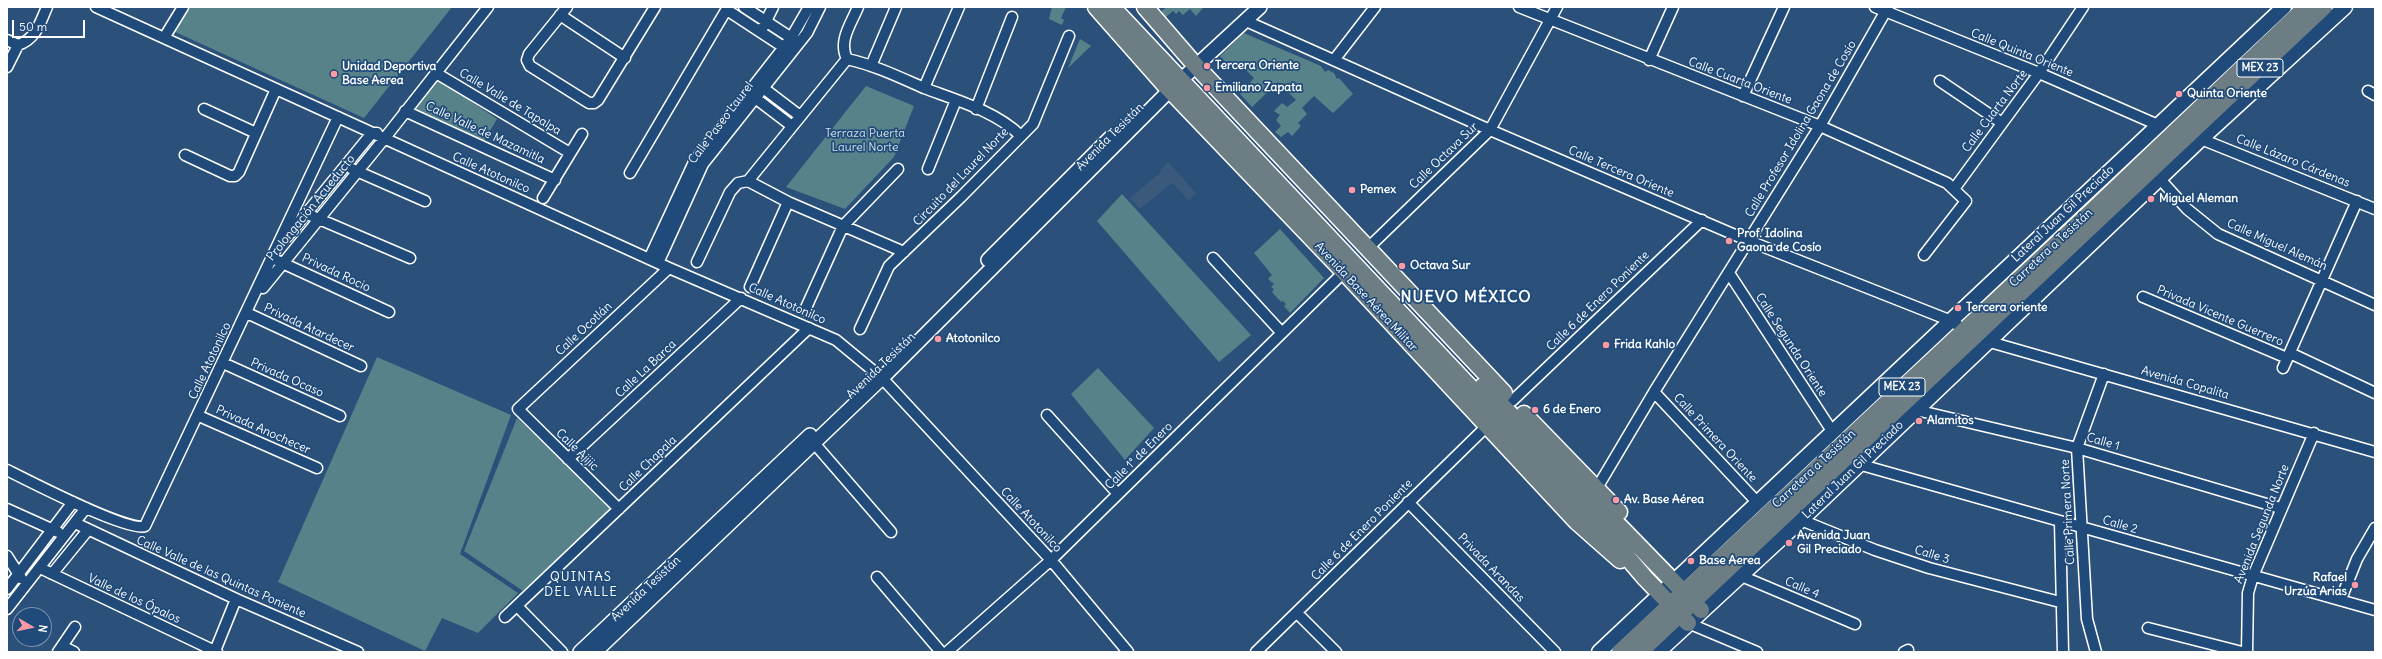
<!DOCTYPE html>
<meta charset="utf-8">
<style>
body{margin:0}
#map{position:relative;width:2382px;height:659px;overflow:hidden;background:#2b517a;font-family:Delius,sans-serif}
canvas{display:block}
.frame{position:absolute;inset:0;border:8px solid #fff;pointer-events:none}
.north{position:absolute;left:12px;top:607px;width:40px;height:40px;box-sizing:border-box;background:#1f4a7a;border:1px solid #7992af;border-radius:50%;rotate:99deg;font-size:11px;font-weight:700;line-height:16px;text-align:center;color:#fff}
.north::after{content:'';display:block;margin:auto;width:14px;height:18px;background:#ff9aa2;clip-path:polygon(50% 0,100% 100%,50% 72%,0 100%)}
.scale{position:absolute;left:12px;top:20px;width:73px;height:18px;box-sizing:border-box;border:2px solid #fff;border-top:0;padding-left:5px;font-size:12px;line-height:14px;white-space:nowrap;color:#fff;-webkit-text-stroke:3px #1f4a7a;paint-order:stroke}
</style>
<div id="map">
<canvas width="2382" height="659"></canvas>
<div class="frame"></div>
<div class="north">N</div>
<div class="scale">50 m</div>
</div>
<script>
const c = document.querySelector('canvas').getContext('2d');
c.lineJoin = 'round';
function paint(path, color) { c.fillStyle = color; c.fill(path, 'evenodd'); }
function stroke(path, color, width, dash) { c.strokeStyle = color; c.lineWidth = width; c.lineCap = dash ? 'butt' : 'round'; c.setLineDash(dash || []); c.stroke(path); }
function write(font, color, halo, rows, align = 'center') {
  c.font = font + ' Delius,sans-serif'; c.lineWidth = 3.5; c.setLineDash([]); c.textBaseline = 'middle'; c.strokeStyle = halo; c.fillStyle = color; for (const [text, x, y, turn = 0] of rows) {
    c.save(); c.translate(x, y); c.rotate((+turn || 0) * Math.PI / 180); c.textAlign = isNaN(turn) ? turn : align; if (halo) c.strokeText(text, 0, 0); c.fillText(text, 0, 0); c.restore();
  }
}
const built = new Path2D(`
 M 1168,162 L 1196,193 L 1189,201 L 1172,183 L 1140,209 L 1130,198 L 1161,172 L 1160,170 Z`);
const green = new Path2D(`
 M 188,7 L 452,7 L 364,118 L 173,31 Z
 M 1052,7 L 1066,7 L 1061,18 L 1064,20 L 1062,25 L 1049,19 Z
 M 1166,7 L 1204,7 L 1196,16 L 1190,9 L 1183,15 L 1179,11 L 1176,14 L 1173,11 L 1166,17 L 1161,12 Z
 M 1244,33 L 1321,66 L 1325,72 L 1328,70 L 1334,73 L 1337,79 L 1339,78 L 1353,94 L 1333,113 L 1314,96 L 1302,108 L 1307,114 L 1298,123 L 1301,126 L 1292,136 L 1288,132 L 1281,137 L 1275,132 L 1281,126 L 1276,120 L 1280,115 L 1274,111 L 1282,103 L 1287,107 L 1296,100 L 1278,82 L 1252,107 L 1240,94 L 1254,78 L 1240,64 L 1232,69 L 1220,56 Z
 M 1080,39 L 1091,46 L 1068,68 Z
 M 438,79 L 497,119 L 484,141 L 415,109 Z
 M 866,86 L 914,106 L 894,157 L 845,209 L 786,187 Z
 M 1122,194 L 1251,335 L 1219,362 L 1097,221 Z
 M 1280,229 L 1324,278 L 1290,313 L 1284,306 L 1286,304 L 1283,301 L 1281,302 L 1272,292 L 1274,289 L 1271,287 L 1274,284 L 1268,279 L 1272,275 L 1254,253 Z
 M 377,357 L 511,415 L 460,554 L 518,593 L 478,633 L 442,618 L 425,651 L 278,582 Z
 M 1098,368 L 1154,428 L 1125,460 L 1071,394 Z
 M 517,418 L 613,508 L 523,591 L 464,551 Z`);
const minor = new Path2D(`
 M 96,7 L 669,268 L 836,340 L 882,378 L 1051,560 L 1128,652
 M 567,7 L 529,54 L 527,60 L 530,66 L 589,103 L 594,103 L 598,100 L 655,7
 M 744,7 L 796,41
 M 1519,7 L 1820,126 L 1947,183 L 1966,201 L 1924,255
 M 1875,7 L 2039,73 L 2158,125
 M 727,10 L 788,50
 M 560,15 L 625,58
 M 1246,21 L 1490,130 L 1749,241 L 1949,320 L 1969,332
 M 763,27 L 773,7
 M 164,38 L 183,7
 M 7,40 L 18,45
 M 847,59 C 874,65 899,77 924,88 C 956,100 995,111 1020,135
 M 847,59 C 838,41 851,24 858,7
 M 1334,60 L 1375,7
 M 1649,60 L 1673,7
 M 871,66 L 896,7
 M 7,67 L 18,45 C 36,39 40,23 47,7
 M 436,73 L 570,153
 M 1940,81 L 2002,123
 M 758,84 L 800,116
 M 924,88 L 959,7
 M 2368,91 L 2375,95
 M 750,94 L 792,126
 M 1743,96 L 1784,7
 M 204,109 L 256,133
 M 976,109 L 1012,17
 M 405,111 L 555,180
 M 2201,139 L 2375,209
 M 185,155 L 230,176 L 235,176 L 239,172 L 276,89
 M 352,169 L 425,201
 M 928,169 L 956,100
 M 630,173 L 728,7
 M 2160,179 L 2187,209 L 2218,234 L 2375,305
 M 748,181 L 788,202 L 904,252
 M 748,181 L 847,59
 M 1954,189 L 2039,73 L 2083,7
 M 543,198 L 582,134
 M 305,213 L 410,258
 M 287,237 L 372,133 L 377,133
 M 1368,248 L 1490,130 L 1557,7
 M 1213,258 L 1282,333
 M 649,259 L 694,162 L 791,38 L 809,7
 M 278,261 L 389,312
 M 697,262 L 730,192 L 738,183 L 748,181
 M 658,263 L 703,164 L 807,33 L 820,7
 M 1729,273 L 1832,431
 M 750,287 L 788,202
 M 263,288 L 384,139 L 488,7
 M 2143,297 L 2287,358
 M 805,310 L 843,226 L 898,169
 M 247,313 L 361,366
 M 860,329 L 889,266 L 961,197 L 1033,124 L 1069,36
 M 1983,340 L 2375,452
 M 2290,353 L 2375,393
 M 223,363 L 340,416
 M 2283,368 L 2357,201
 M 1654,392 L 1757,502
 M 1512,401 L 1702,220
 M 1916,410 L 2077,448 L 2280,508
 M 1047,415 L 1118,494
 M 199,416 L 317,468
 M 814,443 L 891,532
 M 568,459 L 741,298
 M 1858,464 L 2375,610
 M 7,470 C 27,480 130,533 145,526 L 338,117
 M 1597,488 L 1654,392 L 1820,126 L 1888,7
 M 1408,502 L 1555,652
 M 7,509 L 58,532
 M 619,509 L 518,409 L 669,268
 M 1801,520 L 1875,550 L 1929,568 L 2060,602
 M 2060,522 L 2063,652
 M 75,523 L 236,599 L 358,652
 M 7,556 L 21,578
 M 40,568 L 217,652
 M 52,574 L 88,530
 M 1739,575 L 1855,624
 M 877,577 L 941,652
 M 7,589 L 73,502
 M 2341,599 L 2357,559 L 2375,528
 M 517,606 L 562,652
 M 7,609 L 86,508
 M 1297,613 L 1336,652
 M 505,617 L 809,328
 M 1688,623 L 1757,652
 M 2148,628 L 2242,652
 M 62,646 L 74,652
 M 215,651 L 236,599
 M 58,652 L 75,627
 M 947,652 L 1051,560 L 1344,272
 M 1256,652 L 1487,426
 M 1904,652 L 1908,650
 M 2096,652 L 2087,619 L 2077,448 L 2104,374
 M 2247,652 L 2248,593 L 2253,576 L 2314,433`);
const tertiary = new Path2D(`
 M 988,260 L 1111,137
 M 580,652 L 810,435
 M 595,652 L 882,378 L 1170,90 L 1260,7`);
const secondary = new Path2D(`
 M 1599,652 L 2284,7
 M 1658,652 L 1801,520 L 2201,139 L 2345,7`);
const primary = new Path2D(`
 M 1096,7 L 1164,84 L 1344,272 L 1577,522 L 1620,560
 M 1112,7 L 1599,524 L 1645,578 L 1688,623
 M 1145,7 L 1196,66 L 1504,393
 M 1483,386 L 1701,610
 M 1524,414 L 1619,512
 M 1620,652 L 2093,210 L 2306,7
 M 1640,652 L 2324,7`);
const markers = [
 [1207,66,4,"#ff9aa2"],
 [334,74,4,"#ff9aa2"],
 [1207,88,4,"#ff9aa2"],
 [2179,94,4,"#ff9aa2"],
 [1352,190,4,"#ff9aa2"],
 [2151,199,4,"#ff9aa2"],
 [1729,241,4,"#ff9aa2"],
 [1402,266,4,"#ff9aa2"],
 [1958,308,4,"#ff9aa2"],
 [938,339,4,"#ff9aa2"],
 [1606,345,4,"#ff9aa2"],
 [1535,410,4,"#ff9aa2"],
 [1919,421,4,"#ff9aa2"],
 [1616,500,4,"#ff9aa2"],
 [1789,543,4,"#ff9aa2"],
 [1691,561,4,"#ff9aa2"],
 [2355,585,4,"#ff9aa2"]
];
const shields = [
 [2260,68,46],
 [1902,387,46]
];
const shieldNames = [
 ["MEX 23",2260,68],
 ["MEX 23",1902,387]
];
const streetNames = [
 ["Calle Quinta Oriente",2022,53,22],
 ["Calle Cuarta Oriente",1740,81,21],
 ["Calle Valle de Tapalpa",510,102,31],
 ["Calle Cuarta Norte",1995,111,-53],
 ["Calle Paseo Laurel",721,123,-53],
 ["Calle Profesor Idolina Gaona de Cosío",1801,129,-59],
 ["Calle Valle de Mazamitla",485,133,25],
 ["Avenida Tesistán",1110,137,-45],
 ["Calle Octava Sur",1444,156,-44],
 ["Calle Lázaro Cárdenas",2293,161,22],
 ["Calle Tercera Oriente",1621,172,23],
 ["Calle Atotonilco",491,173,24],
 ["Circuito del Laurel Norte",961,177,-46],
 ["Prolongación Acueducto",311,208,-51],
 ["Lateral Juan Gil Preciado",2063,214,-43],
 ["Calle Miguel Alemán",2277,245,24],
 ["Carretera a Tesistán",2051,248,-43],
 ["Privada Rocio",336,273,25],
 ["Avenida Base Aérea Militar",1366,297,47],
 ["Calle 6 de Enero Poniente",1598,301,-44],
 ["Calle Atotonilco",787,304,24],
 ["Privada Vicente Guerrero",2220,316,23],
 ["Privada Atardecer",309,328,25],
 ["Calle Ocotlán",584,329,-43],
 ["Calle Segunda Oriente",1791,345,57],
 ["Calle Atotonilco",210,361,-65],
 ["Avenida Tesistán",881,366,-44],
 ["Calle La Barca",646,369,-43],
 ["Privada Ocaso",287,378,24],
 ["Avenida Copalita",2185,383,16],
 ["Privada Anochecer",263,430,24],
 ["Calle Primera Oriente",1715,438,47],
 ["Calle 1",2103,442,16],
 ["Calle Ajijic",577,450,44],
 ["Calle 1° de Enero",1139,456,-45],
 ["Calle Chapala",648,464,-44],
 ["Carretera a Tesistán",1814,469,-43],
 ["Lateral Juan Gil Preciado",1853,470,-44],
 ["Calle Primera Norte",2068,512,-93],
 ["Calle Atotonilco",1031,520,47],
 ["Avenida Segunda Norte",2262,524,-68],
 ["Calle 2",2120,525,16],
 ["Calle 6 de Enero Poniente",1362,530,-45],
 ["Calle 3",1932,555,17],
 ["Privada Arandas",1491,568,46],
 ["Calle Valle de las Quintas Poniente",221,577,24],
 ["Calle 4",1802,588,23],
 ["Avenida Tesistán",646,589,-43],
 ["Valle de los Ópalos",134,599,25]
];
const poiNames = [
 ["Tercera Oriente",1215,66],
 ["Unidad Deportiva",342,67],
 ["Base Aerea",342,81],
 ["Emiliano Zapata",1215,88],
 ["Quinta Oriente",2187,94],
 ["Pemex",1360,190],
 ["Miguel Aleman",2159,199],
 ["Prof. Idolina",1737,234],
 ["Gaona de Cosío",1737,248],
 ["Octava Sur",1410,266],
 ["Tercera oriente",1966,308],
 ["Atotonilco",946,339],
 ["Frida Kahlo",1614,345],
 ["6 de Enero",1543,410],
 ["Alamitos",1927,421],
 ["Av. Base Aérea",1624,500],
 ["Avenida Juan",1797,536],
 ["Gil Preciado",1797,550],
 ["Base Aerea",1699,561],
 ["Rafael",2347,578,"right"],
 ["Urzúa Arias",2347,592,"right"]
];
const parkNames = [
 ["Terraza Puerta",865,134],
 ["Laurel Norte",865,148]
];
const neighbourhoodNames = [
 ["QUINTAS",581,577],
 ["DEL VALLE",581,592]
];
const districtNames = [
 ["NUEVO MÉXICO",1466,297]
];
paint(built, '#3a597b');
paint(green, '#588289');
stroke(minor, '#fff', 13);
stroke(tertiary, '#fff', 16);
stroke(secondary, '#fff', 17);
stroke(primary, '#fff', 19);
stroke(minor, '#1f4a7a', 10);
stroke(tertiary, '#1f4a7a', 13);
stroke(secondary, '#1f4a7a', 14);
stroke(primary, '#6c7e84', 16);
for (const [x, y, r, color] of markers) { const dot = new Path2D(); dot.arc(x, y, r, 0, 2 * Math.PI); c.fillStyle = color; c.fill(dot); stroke(dot, '#1f4a7a', 1.5); }
for (const [x, y, w] of shields) { const box = new Path2D(); box.roundRect(x - w / 2, y - 9, w, 18, 3); c.fillStyle = '#1f4a7a'; c.fill(box); stroke(box, '#fff', 1); }
write('bold 11px', '#fff', null, shieldNames);
write('12px', '#fff', '#1f4a7a', streetNames);
write('bold 12px', '#fff', '#1f4a7a', poiNames, 'left');
write('12px', '#d5e0e2', '#1f4a7a', parkNames);
c.letterSpacing = '1px';
write('13px', '#fff', '#1f4a7a', neighbourhoodNames);
c.letterSpacing = '0px';
c.letterSpacing = '1px';
write('bold 16px', '#fff', '#1f4a7a', districtNames);
c.letterSpacing = '0px';
</script>
